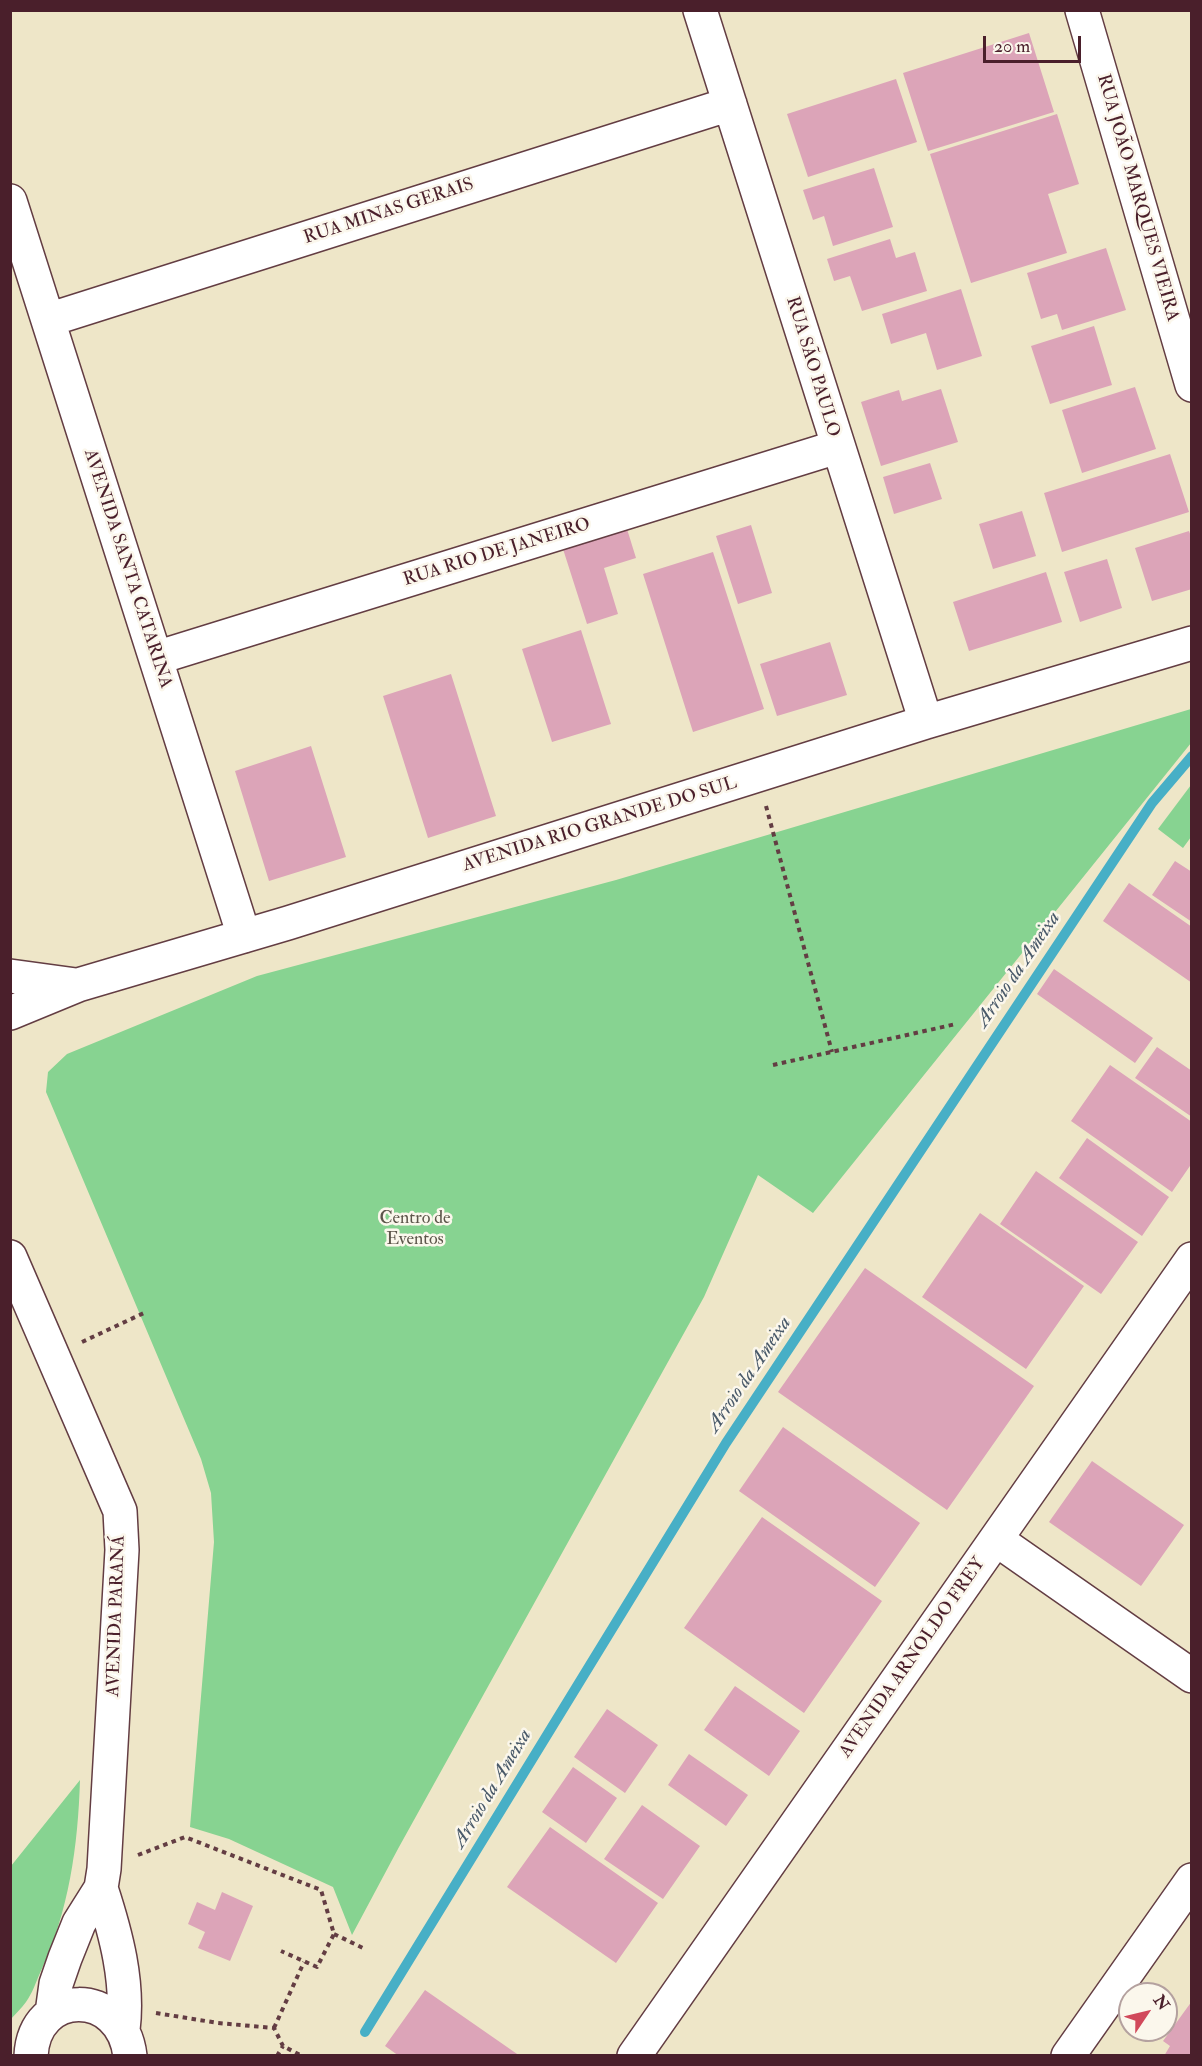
<!DOCTYPE html>
<meta charset="utf-8">
<style>
body{margin:0}
#map{position:relative;width:1202px;height:2066px;overflow:hidden;background:#eee6c8;font-family:"IM FELL Double Pica",serif}
canvas{display:block}
.frame{position:absolute;inset:0;border:12px solid #4a1f2b;pointer-events:none}
.north{position:absolute;left:1118px;top:1982px;width:60px;height:60px;box-sizing:border-box;background:#fbf7ec;border:2px solid #b4a19f;border-radius:50%;rotate:55deg;font-size:16px;font-weight:700;line-height:24px;text-align:center;color:#4a1f2b}
.north::after{content:'';display:block;margin:auto;width:21px;height:27px;background:#d1495b;clip-path:polygon(50% 0,100% 100%,50% 72%,0 100%)}
.scale{position:absolute;left:983px;top:36px;width:98px;height:27px;box-sizing:border-box;border:3px solid #4a1f2b;border-top:0;padding-left:8px;font-size:18px;line-height:21px;white-space:nowrap;color:#4a1f2b;-webkit-text-stroke:4px #fbf7ec;paint-order:stroke}
</style>
<div id="map">
<canvas width="1202" height="2066"></canvas>
<div class="frame"></div>
<div class="north">N</div>
<div class="scale">20 m</div>
</div>
<script>
const c = document.querySelector('canvas').getContext('2d');
c.lineJoin = 'round';
function paint(path, color) { c.fillStyle = color; c.fill(path, 'evenodd'); }
function stroke(path, color, width, dash) { c.strokeStyle = color; c.lineWidth = width; c.lineCap = dash ? 'butt' : 'round'; c.setLineDash(dash || []); c.stroke(path); }
function write(font, color, halo, rows, align = 'center') {
  c.font = font + ' "IM FELL Double Pica",serif'; c.lineWidth = 5; c.setLineDash([]); c.textBaseline = 'middle'; c.strokeStyle = halo; c.fillStyle = color; for (const [text, x, y, turn = 0] of rows) {
    c.save(); c.translate(x, y); c.rotate((+turn || 0) * Math.PI / 180); c.textAlign = isNaN(turn) ? turn : align; if (halo) c.strokeText(text, 0, 0); c.fillText(text, 0, 0); c.restore();
  }
}
const green = new Path2D(`
 M 1191,709 L 1191,743 L 813,1213 L 758,1175 L 704,1297 L 399,1847 L 352,1935 L 333,1887 L 229,1839 L 190,1827 L 214,1542 L 211,1493 L 201,1459 L 46,1092 L 48,1072 L 67,1054 L 257,976 L 616,880 Z
 M 1191,785 L 1191,837 L 1183,848 L 1158,829 Z
 M 80,1780 C 78,1846 69,1912 40,1973 C 36,1982 32,1994 26,2002 C 22,2008 16,2013 11,2019 L 11,1866 Z`);
const stream = new Path2D(`
 M 365,2032 L 726,1443 L 1152,803 L 1192,756`);
const building = new Path2D(`
 M 1029,33 L 1054,112 L 928,151 L 903,73 Z
 M 896,79 L 917,142 L 808,177 L 787,114 Z
 M 1057,114 L 1079,184 L 1048,194 L 1067,253 L 971,283 L 930,154 Z
 M 874,168 L 893,227 L 833,246 L 824,216 L 813,220 L 803,190 Z
 M 890,239 L 896,258 L 915,252 L 927,291 L 862,311 L 850,276 L 834,281 L 827,259 Z
 M 1106,248 L 1126,310 L 1062,330 L 1057,314 L 1041,319 L 1027,273 Z
 M 961,289 L 982,356 L 937,370 L 926,333 L 891,344 L 882,314 Z
 M 1094,326 L 1112,385 L 1050,404 L 1031,346 Z
 M 1135,387 L 1156,449 L 1082,473 L 1062,410 Z
 M 941,389 L 958,442 L 881,466 L 861,402 L 899,390 L 902,401 Z
 M 1170,454 L 1189,512 L 1062,552 L 1044,493 Z
 M 930,463 L 942,499 L 894,514 L 883,477 Z
 M 1022,511 L 1036,556 L 993,569 L 979,524 Z
 M 751,525 L 772,593 L 738,604 L 716,536 Z
 M 627,529 L 636,558 L 604,568 L 618,614 L 587,624 L 563,549 Z
 M 1189,531 L 1192,539 L 1192,589 L 1152,601 L 1135,548 Z
 M 713,552 L 764,709 L 693,732 L 643,574 Z
 M 1107,559 L 1122,608 L 1080,622 L 1064,572 Z
 M 1046,572 L 1062,622 L 969,651 L 953,602 Z
 M 581,630 L 611,724 L 552,742 L 522,649 Z
 M 830,642 L 847,695 L 777,716 L 760,664 Z
 M 451,674 L 496,816 L 428,838 L 383,696 Z
 M 311,746 L 346,857 L 269,881 L 235,771 Z
 M 1175,861 L 1192,872 L 1192,922 L 1152,895 Z
 M 1129,883 L 1192,927 L 1192,983 L 1103,921 Z
 M 1054,969 L 1153,1038 L 1135,1063 L 1037,994 Z
 M 1157,1047 L 1192,1071 L 1192,1117 L 1135,1078 Z
 M 1110,1065 L 1192,1122 L 1192,1163 L 1172,1192 L 1071,1121 Z
 M 1087,1138 L 1169,1197 L 1142,1236 L 1059,1178 Z
 M 1036,1171 L 1138,1242 L 1101,1294 L 1000,1224 Z
 M 980,1213 L 1084,1286 L 1026,1369 L 922,1297 Z
 M 865,1268 L 1034,1386 L 947,1510 L 778,1392 Z
 M 783,1427 L 920,1523 L 875,1587 L 739,1491 Z
 M 1092,1461 L 1184,1525 L 1141,1586 L 1049,1522 Z
 M 762,1517 L 882,1601 L 804,1713 L 684,1628 Z
 M 735,1686 L 800,1731 L 769,1776 L 704,1730 Z
 M 607,1709 L 658,1745 L 625,1793 L 574,1757 Z
 M 689,1754 L 748,1795 L 726,1826 L 668,1785 Z
 M 573,1767 L 617,1798 L 586,1843 L 542,1812 Z
 M 642,1805 L 700,1846 L 663,1899 L 604,1859 Z
 M 550,1827 L 658,1903 L 616,1963 L 507,1887 Z
 M 222,1892 L 253,1906 L 230,1961 L 198,1948 L 205,1932 L 188,1924 L 197,1902 L 215,1910 Z
 M 425,1990 L 520,2056 L 399,2056 L 385,2046 Z
 M 1192,2001 L 1192,2056 L 1164,2056 L 1170,2046 L 1163,2041 Z`);
const path = new Path2D(`
 M 766,806 L 832,1052
 M 773,1065 L 956,1024
 M 82,1342 L 146,1312
 M 138,1855 L 185,1837 L 321,1890 L 334,1934 L 317,1967 L 281,1951
 M 334,1934 L 363,1948
 M 156,2013 L 218,2023 L 274,2028 L 283,2046 L 302,2056
 M 274,2028 L 304,1962
 M 277,2056 L 283,2046`);
const minor = new Path2D(`
 M 700,10 L 926,722
 M 1082,10 L 1192,385
 M 10,201 L 244,936
 M 48,320 L 730,104
 M 156,658 L 837,447
 M 10,976 L 76,985
 M 10,1013 L 78,985 L 288,923 L 926,722 L 1192,643
 M 10,1257 L 120,1511 L 122,1550 L 104,1869 L 101,1888 L 79,1923 L 65,1958 L 56,1984 L 52,2013
 M 997,1540 L 1192,1676
 M 101,1888 C 116,1934 129,1982 123,2030
 M 31,2056 C 34,1988 122,1987 130,2056
 M 634,2056 L 1192,1259
 M 1068,2056 L 1192,1880`);
const streetNames = [
 ["RUA JOÃO MARQUES VIEIRA",1137,198,74],
 ["RUA MINAS GERAIS",389,212,-18],
 ["RUA SÃO PAULO",812,367,73],
 ["RUA RIO DE JANEIRO",497,553,-17],
 ["AVENIDA SANTA CATARINA",127,569,72],
 ["AVENIDA RIO GRANDE DO SUL",600,825,-17],
 ["AVENIDA PARANÁ",117,1616,-88],
 ["AVENIDA ARNOLDO FREY",913,1658,-55]
];
const parkNames = [
 ["Centro de",415,1219],
 ["Eventos",415,1240]
];
const waterNames = [
 ["Arroio da Ameixa",1019,970,-56],
 ["Arroio da Ameixa",750,1375,-56],
 ["Arroio da Ameixa",493,1789,-59]
];
paint(green, '#87d391');
stroke(stream, '#47afc6', 10);
paint(building, '#dca4b8');
stroke(minor, '#633d43', 36);
stroke(path, '#633d43', 4, [4.5, 4.5]);
stroke(minor, '#fff', 33);
write('18px', '#4a1f2b', '#fbf7ec', streetNames);
write('18px', '#5c554a', '#fbf7ec', parkNames);
write('italic 20px', '#495969', '#fbf7ec', waterNames);
</script>
